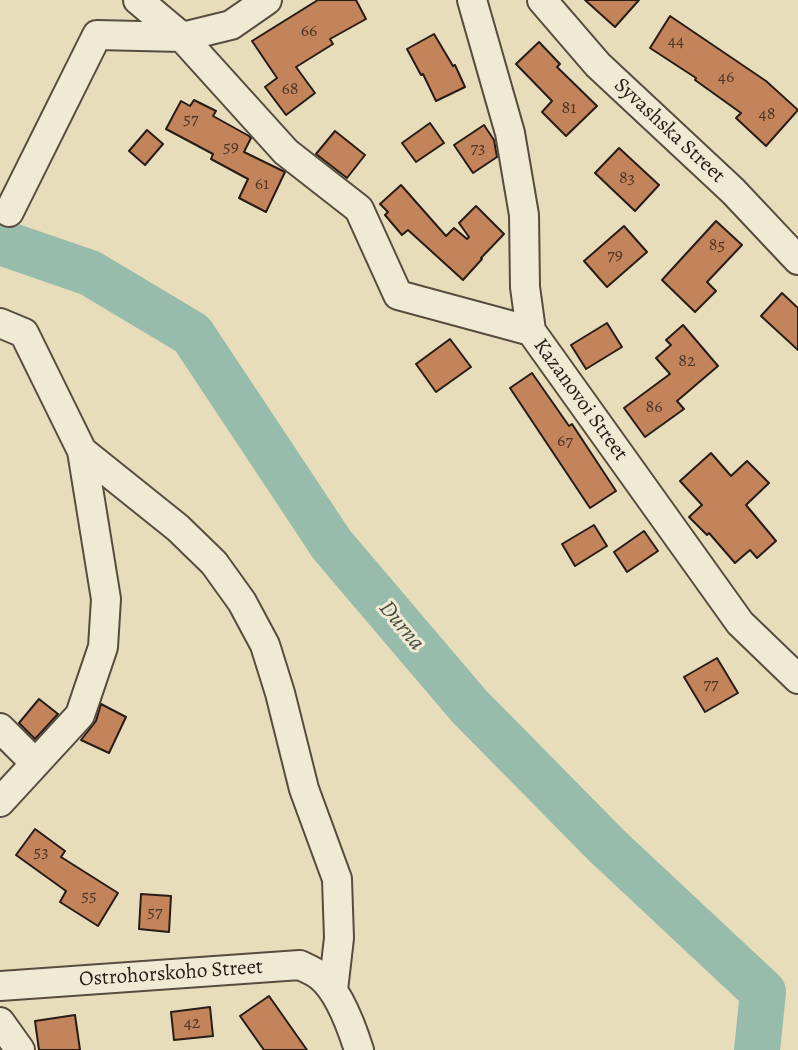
<!DOCTYPE html>
<style>
body{margin:0}
canvas{display:block;background:#e8ddbb}
</style>
<canvas width="798" height="1050"></canvas>
<script>
const c = document.querySelector('canvas').getContext('2d');
c.lineJoin = 'round';
function stroke(path, color, width, dash) { c.strokeStyle = color; c.lineWidth = width; c.lineCap = dash ? 'butt' : 'round'; c.setLineDash(dash || []); c.stroke(path); }
function paint(path, color) { c.fillStyle = color; c.fill(path, 'evenodd'); }
function write(font, color, halo, rows, align = 'center') {
  c.font = font + ' Alegreya,serif'; c.lineWidth = 6; c.setLineDash([]); c.textBaseline = 'middle'; c.strokeStyle = halo; c.fillStyle = color; for (const [text, x, y, turn = 0] of rows) {
    c.save(); c.translate(x, y); c.rotate((+turn || 0) * Math.PI / 180); c.textAlign = isNaN(turn) ? turn : align; if (halo) c.strokeText(text, 0, 0); c.fillText(text, 0, 0); c.restore();
  }
}
const river = new Path2D(`
 M 0,242 L 90,273 L 192,334 L 332,545 L 469,706 L 607,846 L 763,992 L 757,1050`);
const building = new Path2D(`
 M 318,0 L 356,0 L 366,19 L 330,39 L 333,44 L 296,67 L 315,93 L 286,115 L 265,87 L 277,78 L 252,41 Z
 M 585,0 L 639,0 L 615,27 Z
 M 670,16 L 766,81 L 798,110 L 766,146 L 736,118 L 741,113 L 695,80 L 696,78 L 650,48 Z
 M 434,34 L 453,66 L 455,65 L 465,87 L 436,101 L 423,74 L 421,75 L 407,49 Z
 M 539,42 L 560,64 L 557,67 L 597,106 L 566,136 L 542,112 L 552,101 L 516,64 Z
 M 194,100 L 216,111 L 213,116 L 249,136 L 251,138 L 244,152 L 285,172 L 266,212 L 239,198 L 248,179 L 211,159 L 213,154 L 166,129 L 181,101 L 190,106 Z
 M 430,123 L 444,143 L 416,162 L 402,143 Z
 M 484,125 L 494,140 L 497,157 L 473,173 L 454,145 Z
 M 147,130 L 163,144 L 145,165 L 129,151 Z
 M 335,131 L 365,155 L 347,178 L 316,154 Z
 M 619,148 L 659,185 L 635,211 L 595,173 Z
 M 401,185 L 446,236 L 454,228 L 467,239 L 469,237 L 459,223 L 476,206 L 504,234 L 481,258 L 482,259 L 463,280 L 408,230 L 402,235 L 385,215 L 388,212 L 380,204 Z
 M 716,221 L 742,245 L 707,282 L 716,291 L 695,312 L 662,280 Z
 M 624,226 L 647,252 L 607,287 L 584,261 Z
 M 782,293 L 798,308 L 798,350 L 761,316 Z
 M 607,323 L 622,347 L 586,369 L 571,345 Z
 M 683,325 L 718,366 L 677,401 L 684,409 L 645,437 L 624,408 L 670,374 L 656,358 L 671,345 L 666,340 Z
 M 450,339 L 471,367 L 436,392 L 416,364 Z
 M 532,373 L 569,426 L 572,424 L 616,491 L 590,508 L 510,388 Z
 M 711,453 L 731,476 L 747,461 L 769,483 L 746,505 L 776,541 L 757,558 L 750,550 L 735,563 L 709,533 L 707,535 L 689,517 L 702,505 L 680,481 Z
 M 594,525 L 607,546 L 575,566 L 562,544 Z
 M 644,531 L 658,551 L 627,572 L 614,552 Z
 M 717,658 L 738,693 L 705,712 L 684,677 Z
 M 39,699 L 58,714 L 35,739 L 19,723 Z
 M 101,704 L 126,717 L 109,753 L 81,740 L 96,721 Z
 M 35,829 L 65,851 L 61,857 L 118,893 L 98,926 L 60,902 L 66,891 L 16,855 Z
 M 141,894 L 171,896 L 169,932 L 139,929 Z
 M 269,996 L 307,1050 L 264,1050 L 240,1016 Z
 M 210,1007 L 213,1036 L 174,1040 L 171,1012 Z
 M 75,1015 L 80,1050 L 39,1050 L 35,1021 Z`);
const minor = new Path2D(`
 M 138,0 L 182,37 L 286,152 L 359,209 L 398,295 L 531,331 L 740,623 L 798,679
 M 472,0 L 510,133 L 524,215 L 525,287 L 531,331
 M 542,0 L 598,65 L 733,191 L 798,260
 M 9,212 L 97,35 L 182,37 L 231,25 L 267,0
 M 0,323 L 24,333 L 82,451 L 106,599 L 103,647 L 80,715 L 0,802
 M 82,451 L 178,528 L 214,563 L 242,602 L 265,645 L 280,693 L 304,789 L 337,879 L 339,938 L 333,990
 M 0,728 L 35,763
 M 0,986 L 300,965 C 306,968 314,971 320,976 C 339,991 352,1028 359,1050
 M 0,1022 L 20,1050`);
const numberNames = [
 ["66",309,32],
 ["44",676,42],
 ["46",726,78],
 ["68",290,90],
 ["81",569,109],
 ["48",767,115],
 ["57",191,120],
 ["59",231,148],
 ["73",478,149],
 ["83",627,179],
 ["61",262,185],
 ["85",717,246],
 ["79",615,256],
 ["82",687,362],
 ["86",654,408],
 ["67",565,442],
 ["77",711,685],
 ["53",41,853],
 ["55",89,897],
 ["57",155,913],
 ["42",192,1024]
];
const streetNames = [
 ["Syvashska Street",669,131,43],
 ["Kazanovoi Street",580,400,54],
 ["Ostrohorskoho Street",171,974,-4]
];
const waterNames = [
 ["Durna",401,626,50]
];
stroke(river, '#98bcac', 46);
paint(building, '#c4845b');
stroke(building, '#271c16', 2);
stroke(minor, '#574c3f', 32);
stroke(minor, '#f0e9d3', 28);
write('18px', '#4e3627', null, numberNames);
write('21px', '#271c16', '#f0e9d3', streetNames);
write('italic 23px', '#494c43', '#f0e9d3', waterNames);
</script>
